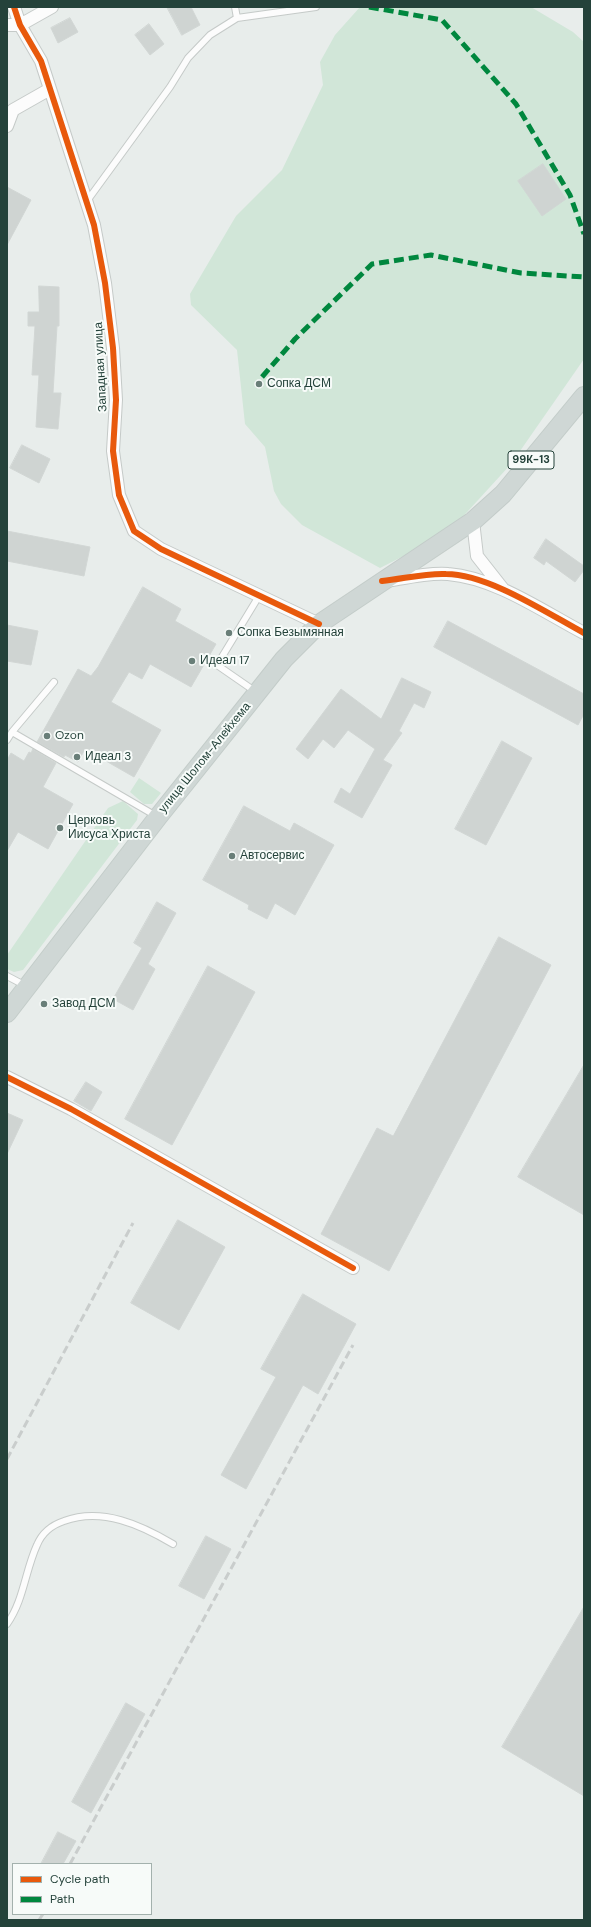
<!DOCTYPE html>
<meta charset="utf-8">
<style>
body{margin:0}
#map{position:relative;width:591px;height:1927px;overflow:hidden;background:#e8edeb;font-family:"DM Sans",sans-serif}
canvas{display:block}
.frame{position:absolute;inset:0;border:8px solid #24423a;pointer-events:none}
.legend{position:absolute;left:12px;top:1863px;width:140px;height:52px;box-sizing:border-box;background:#f7fbf9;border:1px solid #a3b1ad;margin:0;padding:5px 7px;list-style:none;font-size:12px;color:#24423a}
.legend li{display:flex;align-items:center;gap:8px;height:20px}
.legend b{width:20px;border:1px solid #a3b1ad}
</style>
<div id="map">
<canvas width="591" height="1927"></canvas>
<div class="frame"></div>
<ul class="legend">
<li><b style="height:5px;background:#e8590c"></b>Cycle path</li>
<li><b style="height:5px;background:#00873e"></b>Path</li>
</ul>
</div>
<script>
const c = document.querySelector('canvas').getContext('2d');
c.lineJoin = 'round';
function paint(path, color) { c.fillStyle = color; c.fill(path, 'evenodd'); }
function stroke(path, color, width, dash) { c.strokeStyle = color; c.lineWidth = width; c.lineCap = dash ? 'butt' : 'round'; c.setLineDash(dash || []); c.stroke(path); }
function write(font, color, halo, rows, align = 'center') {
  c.font = font + ' "DM Sans",sans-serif'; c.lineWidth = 4; c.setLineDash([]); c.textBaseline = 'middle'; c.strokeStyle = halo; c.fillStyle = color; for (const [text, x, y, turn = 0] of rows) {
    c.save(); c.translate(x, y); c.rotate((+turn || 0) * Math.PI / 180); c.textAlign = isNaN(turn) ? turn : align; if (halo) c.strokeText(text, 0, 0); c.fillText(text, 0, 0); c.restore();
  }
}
const green = new Path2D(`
 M 360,7 L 531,7 L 573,32 L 584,42 L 584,359 L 511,464 L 447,534 L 380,568 L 302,525 L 281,504 L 274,491 L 265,447 L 245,424 L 237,350 L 191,305 L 190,294 L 236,216 L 282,170 L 323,85 L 320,62 L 335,35 Z
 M 139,778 L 161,793 L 152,804 L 144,804 L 130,792 Z
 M 123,801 L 138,814 L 137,820 L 23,970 L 14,972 L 7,969 L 7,955 L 108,808 Z`);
const building = new Path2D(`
 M 167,7 L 191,7 L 200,25 L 182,35 Z
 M 70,18 L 78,32 L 58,43 L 51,28 Z
 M 149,24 L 164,44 L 150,55 L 135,35 Z
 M 543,164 L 566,199 L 542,216 L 518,181 Z
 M 7,187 L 31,200 L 7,245 Z
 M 39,286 L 59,287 L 59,326 L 57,326 L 53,393 L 61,393 L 58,429 L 36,427 L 39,375 L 32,375 L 35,326 L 28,326 L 28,312 L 39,312 Z
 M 22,445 L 50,459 L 39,483 L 10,468 Z
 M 7,531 L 90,547 L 84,576 L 7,561 Z
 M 546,539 L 584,566 L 584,570 L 575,582 L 546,561 L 544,565 L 534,558 Z
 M 143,587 L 181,609 L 175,621 L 216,644 L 191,687 L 150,664 L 142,679 L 129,672 L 111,702 L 161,730 L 134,777 L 85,749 L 78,762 L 65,755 L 64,757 L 37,742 L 78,669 L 91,676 L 98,667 Z
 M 448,621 L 584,694 L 584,714 L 578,725 L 434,647 Z
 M 7,625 L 38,631 L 31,665 L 7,661 Z
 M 402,678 L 431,692 L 424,708 L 414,703 L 399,731 L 402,733 L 383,760 L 392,765 L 362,818 L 334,802 L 341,788 L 350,794 L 375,749 L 348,730 L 334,748 L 323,739 L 308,759 L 296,749 L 341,689 L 381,719 Z
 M 502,741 L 532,758 L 486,845 L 455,829 Z
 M 33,749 L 56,763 L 43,787 L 73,804 L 48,849 L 18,832 L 7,851 L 7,760 L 11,753 L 24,761 L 29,752 L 31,753 Z
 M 244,806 L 290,831 L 294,823 L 334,845 L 295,915 L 275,903 L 267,919 L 248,909 L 249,905 L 203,880 Z
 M 157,902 L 176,913 L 148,964 L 155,969 L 133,1010 L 113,999 L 142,948 L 134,943 Z
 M 499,937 L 551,965 L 389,1271 L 321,1234 L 377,1128 L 393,1136 Z
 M 208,966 L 255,992 L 172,1145 L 125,1119 Z
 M 584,1065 L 584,1215 L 518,1177 Z
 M 86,1082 L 102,1092 L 91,1111 L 74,1101 Z
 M 7,1113 L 23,1120 L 7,1154 Z
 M 178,1220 L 225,1247 L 179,1330 L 131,1303 Z
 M 303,1294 L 356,1324 L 318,1394 L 303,1385 L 246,1489 L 221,1475 L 276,1377 L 261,1369 Z
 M 206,1536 L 231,1549 L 204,1599 L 179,1586 Z
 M 584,1607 L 584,1796 L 502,1747 Z
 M 126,1703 L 145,1714 L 91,1813 L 72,1802 Z
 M 58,1832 L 76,1841 L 63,1864 L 41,1864 Z`);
const lane = new Path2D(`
 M 235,7 L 237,18
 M 87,201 L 170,87 L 188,58 L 210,35 L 237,18 L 316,7
 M 256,692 L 217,665 L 259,596
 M 12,732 L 54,682
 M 7,740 L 12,732 L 156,816
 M 7,976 L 26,986
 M 7,1624 C 24,1600 25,1571 37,1545 C 42,1533 52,1525 64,1521 C 102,1507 141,1525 173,1544`);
const street = new Path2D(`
 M 14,7 L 20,25 L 41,61 L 94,225 L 105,283 L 113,348 L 116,400 L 113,451 L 119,495 L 134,531 L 161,549 L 319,624
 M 7,25 L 20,25 L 52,7
 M 7,126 L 13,110 L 50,89
 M 473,521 L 477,556 L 503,589
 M 387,581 C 405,578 430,572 448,574 C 496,578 542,611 584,633
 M 7,1077 L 71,1109 L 353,1268`);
const primary = new Path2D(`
 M 7,1013 L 158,817 L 284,659 L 319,624 L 473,521 L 503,494 L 584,396`);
const rail = new Path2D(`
 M 7,1459 L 133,1223
 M 70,1864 L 353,1345
 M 39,1920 L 43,1914`);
const quiet = new Path2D(`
 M 369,7 L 442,20 L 516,104 L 570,195 L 584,234
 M 262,377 L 295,339 L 372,264 L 431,255 L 521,273 L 584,277`);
const cycleway = new Path2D(`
 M 14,7 L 20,25 L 41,61 L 94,225 L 105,283 L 113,348 L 116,400 L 113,451 L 119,495 L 134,531 L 161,549 L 319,624
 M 382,581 C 403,579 425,573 446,574 C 488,574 547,613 584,633
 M 7,1077 L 71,1109 L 353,1268`);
const markers = [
 [259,384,4,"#697e78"],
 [229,633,4,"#697e78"],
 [192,661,4,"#697e78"],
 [47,736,4,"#697e78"],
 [77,757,4,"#697e78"],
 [60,828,4,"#697e78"],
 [232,856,4,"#697e78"],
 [44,1004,4,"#697e78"]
];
const shields = [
 [531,460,46]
];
const shieldNames = [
 ["99К-13",531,460]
];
const streetNames = [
 ["Западная улица",101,367,-93],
 ["улица Шолом-Алейхема",205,758,-51]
];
const poiNames = [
 ["Сопка ДСМ",267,384],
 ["Сопка Безымянная",237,633],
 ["Идеал 17",200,661],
 ["Ozon",55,736],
 ["Идеал 3",85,757],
 ["Церковь",68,821],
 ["Иисуса Христа",68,835],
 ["Автосервис",240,856],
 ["Завод ДСМ",52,1004]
];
paint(green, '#d1e6d8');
paint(building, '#cfd4d2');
stroke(building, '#d1d6d4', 1);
stroke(lane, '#c5cac8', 8);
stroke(street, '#c5cac8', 14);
stroke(primary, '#c3ccc9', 20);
stroke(lane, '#fcfcfc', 6);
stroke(street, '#fcfcfc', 12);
stroke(primary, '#cfd7d5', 18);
stroke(rail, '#c9cdcc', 3, [8, 4]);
stroke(quiet, '#00873e', 5, [10, 5]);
stroke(cycleway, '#e8590c', 6);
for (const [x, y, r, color] of markers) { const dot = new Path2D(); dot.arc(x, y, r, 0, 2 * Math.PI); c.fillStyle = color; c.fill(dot); stroke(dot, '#f7fbf9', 1.5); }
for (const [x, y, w] of shields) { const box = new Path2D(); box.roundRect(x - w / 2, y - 9, w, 18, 3); c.fillStyle = '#f7fbf9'; c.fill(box); stroke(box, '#24423a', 1); }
write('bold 11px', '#24423a', null, shieldNames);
write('12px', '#24423a', '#f7fbf9', streetNames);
write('12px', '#24423a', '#f7fbf9', poiNames, 'left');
</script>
